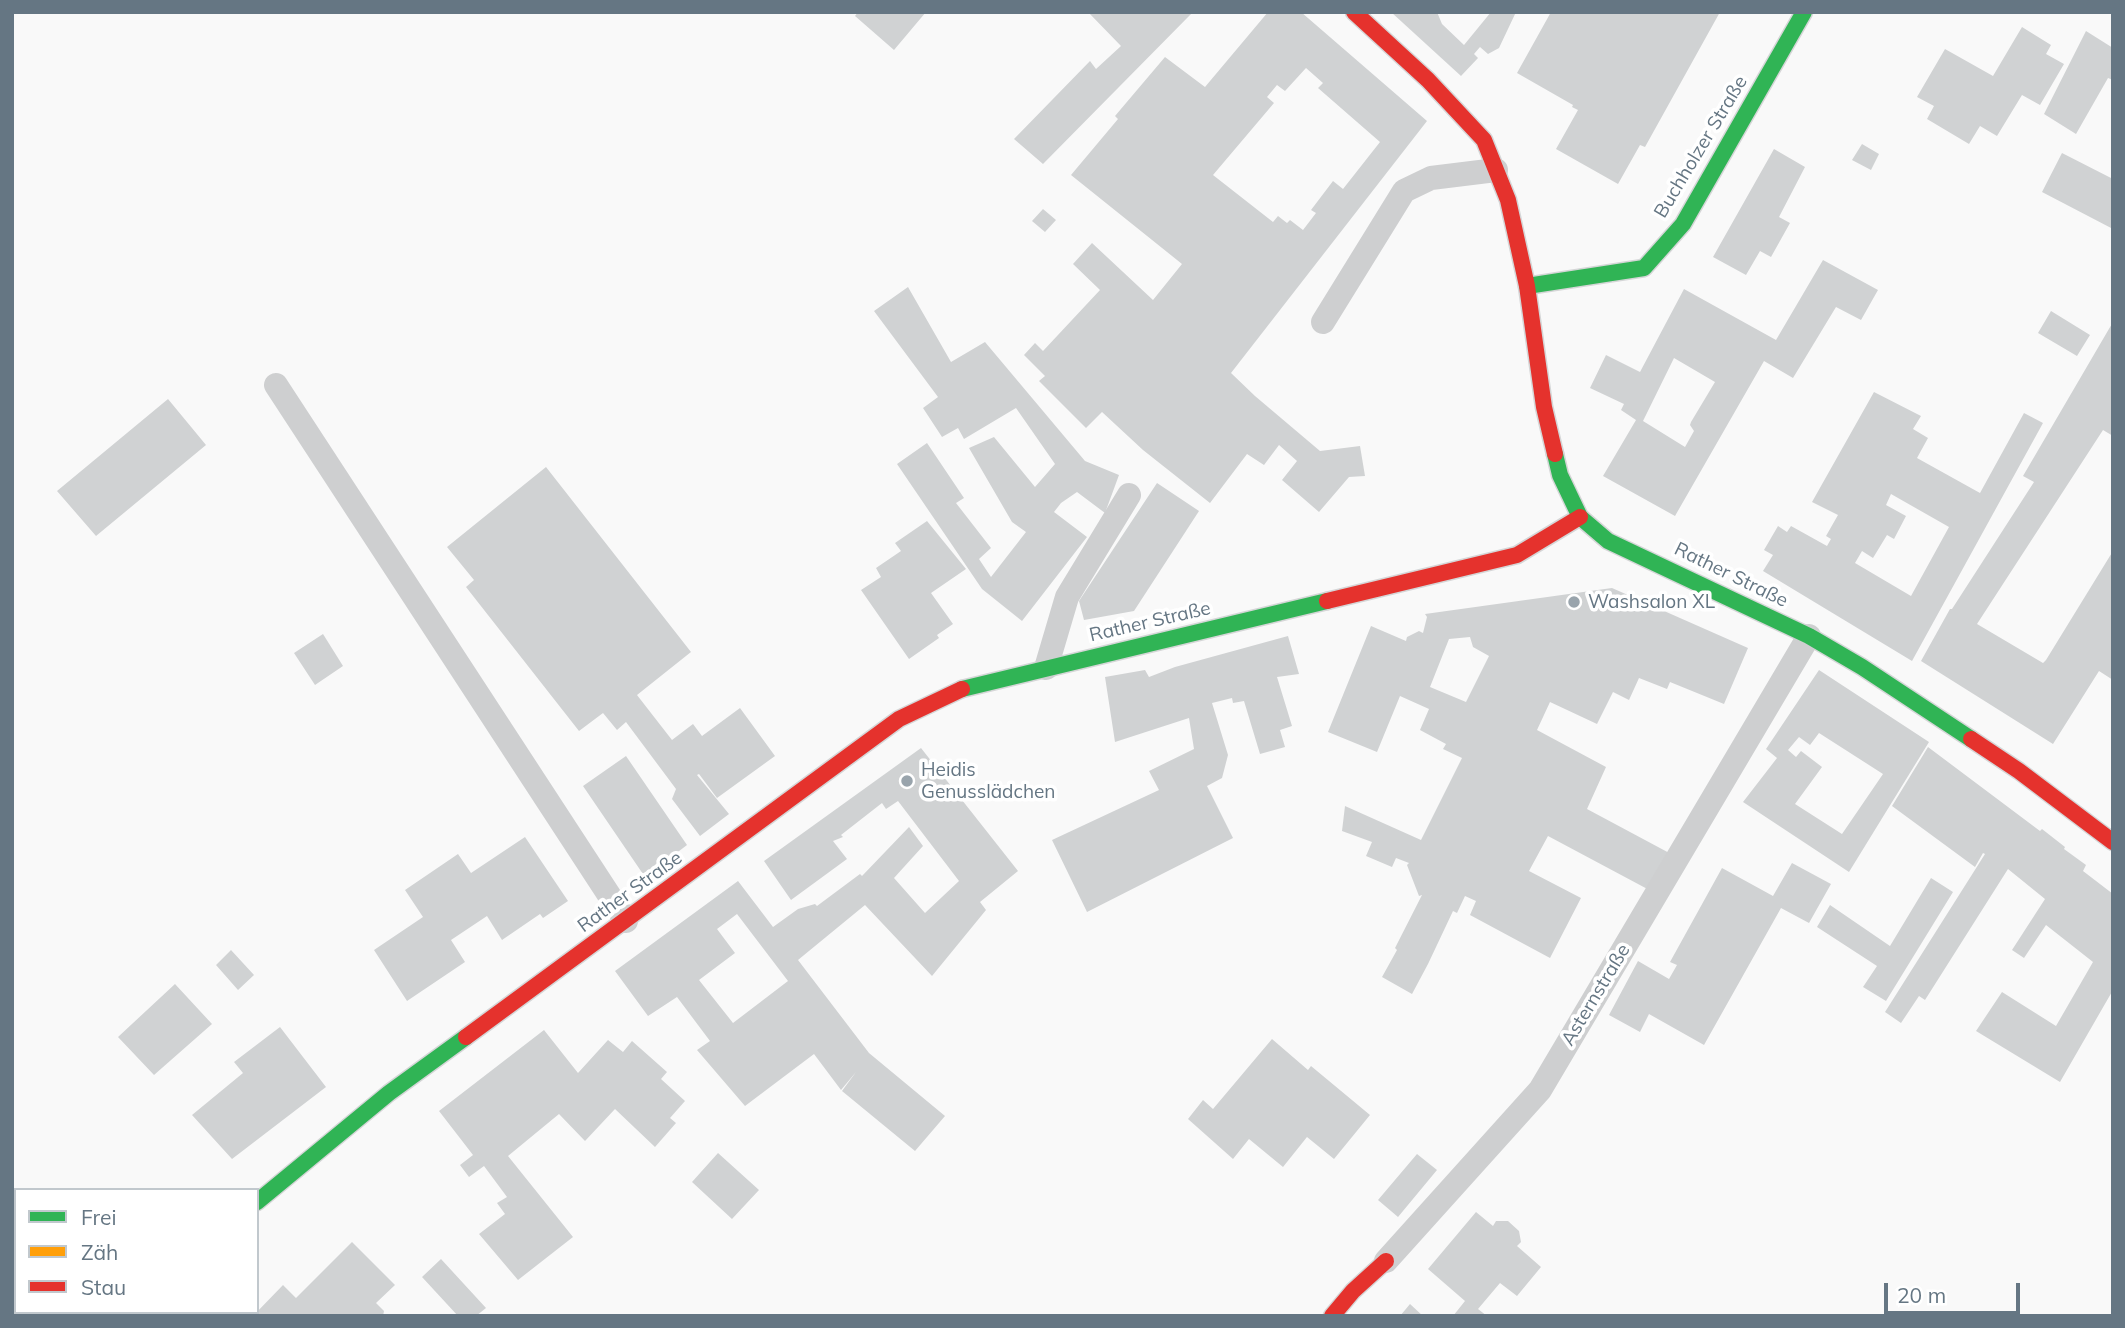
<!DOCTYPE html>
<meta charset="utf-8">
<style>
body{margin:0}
#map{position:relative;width:2125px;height:1328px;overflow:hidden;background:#f9f9f9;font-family:Mulish,sans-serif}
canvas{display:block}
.frame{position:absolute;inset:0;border:14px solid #657683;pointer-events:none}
.legend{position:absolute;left:14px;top:1188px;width:245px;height:126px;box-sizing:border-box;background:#fff;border:2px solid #c1c8cd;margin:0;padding:9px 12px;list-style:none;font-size:21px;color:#657683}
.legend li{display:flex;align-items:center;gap:14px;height:35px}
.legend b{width:35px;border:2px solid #c1c8cd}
.scale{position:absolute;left:1884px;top:1283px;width:136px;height:32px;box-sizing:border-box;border:4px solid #657683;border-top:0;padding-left:9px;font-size:21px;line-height:24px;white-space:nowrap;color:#657683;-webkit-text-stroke:5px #fff;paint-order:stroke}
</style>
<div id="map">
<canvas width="2125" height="1328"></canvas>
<div class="frame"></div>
<ul class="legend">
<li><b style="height:9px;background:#30b455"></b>Frei</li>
<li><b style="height:9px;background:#ff9f0a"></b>Zäh</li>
<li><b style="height:9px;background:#e5322d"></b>Stau</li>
</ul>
<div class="scale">20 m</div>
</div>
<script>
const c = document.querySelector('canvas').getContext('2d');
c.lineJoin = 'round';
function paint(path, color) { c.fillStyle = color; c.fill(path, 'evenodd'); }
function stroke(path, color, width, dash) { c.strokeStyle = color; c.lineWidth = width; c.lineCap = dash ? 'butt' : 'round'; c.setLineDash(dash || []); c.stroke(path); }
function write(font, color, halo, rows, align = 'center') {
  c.font = font + ' Mulish,sans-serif'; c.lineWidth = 7; c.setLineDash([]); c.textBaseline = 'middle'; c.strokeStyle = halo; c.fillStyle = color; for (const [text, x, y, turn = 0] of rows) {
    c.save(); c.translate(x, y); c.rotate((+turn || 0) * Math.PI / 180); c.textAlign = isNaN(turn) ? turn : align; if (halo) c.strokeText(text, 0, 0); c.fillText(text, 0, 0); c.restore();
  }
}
const building = new Path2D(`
 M 858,12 L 926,12 L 894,50 L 855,16 Z
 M 1088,12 L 1193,12 L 1043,164 L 1014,139 L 1090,61 L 1096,69 L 1121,46 Z
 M 1268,12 L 1301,12 L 1427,121 L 1231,373 L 1255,396 L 1320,451 L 1360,446 L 1365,476 L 1349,477 L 1319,512 L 1282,480 L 1297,461 L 1279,445 L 1264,465 L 1247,454 L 1210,503 L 1143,450 L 1102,412 L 1086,428 L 1039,381 L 1045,376 L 1024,355 L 1035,343 L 1043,351 L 1100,290 L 1073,264 L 1092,243 L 1153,300 L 1182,264 L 1071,175 L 1118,119 L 1115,116 L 1165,57 L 1205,87 ZM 1306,68 L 1323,83 L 1318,88 L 1380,142 L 1343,189 L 1333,181 L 1311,210 L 1316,213 L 1303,230 L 1290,220 L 1287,223 L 1278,216 L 1273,222 L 1213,175 L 1274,103 L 1267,97 L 1277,85 L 1285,91 Z
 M 1391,12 L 1437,12 L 1442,24 L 1464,45 L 1491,12 L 1516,12 L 1499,48 L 1488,54 L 1480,47 L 1474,54 L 1478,58 L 1461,76 Z
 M 1551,12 L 1720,12 L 1645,147 L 1640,145 L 1618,184 L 1556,149 L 1578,110 L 1572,107 L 1573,105 L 1517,73 Z
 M 2022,27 L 2051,45 L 2046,54 L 2064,64 L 2040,105 L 2022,95 L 1997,136 L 1980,126 L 1969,144 L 1927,119 L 1934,106 L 1917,97 L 1945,49 L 1993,76 Z
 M 2086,31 L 2113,48 L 2113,80 L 2108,78 L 2076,134 L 2044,114 Z
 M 1862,144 L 1879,154 L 1871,170 L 1852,160 Z
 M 1774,149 L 1805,167 L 1779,217 L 1790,223 L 1771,257 L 1760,251 L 1746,275 L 1713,257 Z
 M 2062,153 L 2113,179 L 2113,229 L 2042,192 Z
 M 1043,209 L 1056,220 L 1045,232 L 1032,221 Z
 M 1823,260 L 1878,290 L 1861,320 L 1836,307 L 1793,378 L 1764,361 L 1675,516 L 1603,476 L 1636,420 L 1621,410 L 1624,404 L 1590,388 L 1606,355 L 1640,372 L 1684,289 L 1776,340 ZM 1674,358 L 1715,382 L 1691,422 L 1690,425 L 1694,431 L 1685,447 L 1643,421 Z
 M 908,287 L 951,362 L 985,342 L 1085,461 L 1119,475 L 1105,513 L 1077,492 L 1061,503 L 1054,512 L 1087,537 L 1022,621 L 982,589 L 897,464 L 927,443 L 964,498 L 956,503 L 991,548 L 979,559 L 991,577 L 1026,532 L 1012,522 L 969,448 L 994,437 L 1035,487 L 1055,464 L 1016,408 L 964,439 L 958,428 L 942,437 L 923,408 L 938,397 L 874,311 Z
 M 2051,311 L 2090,335 L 2077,356 L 2038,333 Z
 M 2113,322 L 2113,436 L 2103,430 L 1977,624 L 2043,663 L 2046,660 L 2113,551 L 2113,680 L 2099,671 L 2053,744 L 1921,661 L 1950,609 L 1952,609 L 2034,482 L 2023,476 Z
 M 1874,392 L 1921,416 L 1913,429 L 1928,438 L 1917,458 L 1980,493 L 2024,413 L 2043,423 L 1912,661 L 1763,571 L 1773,555 L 1764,550 L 1778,526 L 1787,532 L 1791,526 L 1827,546 L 1831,539 L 1826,536 L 1838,515 L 1812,502 ZM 1891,494 L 1949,527 L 1911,596 L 1855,563 L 1862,551 L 1873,558 L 1887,535 L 1894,539 L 1906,516 L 1886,505 Z
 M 168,399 L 206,445 L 96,536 L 57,491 Z
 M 546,467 L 691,652 L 637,695 L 672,740 L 693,724 L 702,736 L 740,708 L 775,756 L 717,798 L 699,774 L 697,775 L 729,814 L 700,836 L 672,799 L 676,789 L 626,722 L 617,730 L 603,713 L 579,731 L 466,587 L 474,580 L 447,547 Z
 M 1157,483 L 1199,511 L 1134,611 L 1084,620 L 1079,601 Z
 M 927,521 L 966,569 L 931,593 L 953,624 L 937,635 L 939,638 L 909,659 L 861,590 L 881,577 L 876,568 L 901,551 L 895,543 Z
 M 1612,588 L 1748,648 L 1724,704 L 1670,682 L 1667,689 L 1639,678 L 1629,700 L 1613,692 L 1597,724 L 1550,702 L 1537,730 L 1606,767 L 1587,809 L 1673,855 L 1653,892 L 1548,836 L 1529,871 L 1581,898 L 1550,958 L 1470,915 L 1476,901 L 1465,896 L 1457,913 L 1453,911 L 1428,964 L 1412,994 L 1382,977 L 1397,950 L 1395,948 L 1422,895 L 1419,896 L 1407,865 L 1409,863 L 1396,858 L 1392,867 L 1366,856 L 1372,842 L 1342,831 L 1345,806 L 1421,840 L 1462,758 L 1443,749 L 1446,744 L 1420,730 L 1429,709 L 1400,696 L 1377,752 L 1328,732 L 1371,626 L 1406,641 L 1407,637 L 1419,631 L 1423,633 L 1427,617 L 1425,614 ZM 1470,637 L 1473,647 L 1489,656 L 1466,702 L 1430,687 L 1449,639 Z
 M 323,634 L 343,666 L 315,685 L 294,653 Z
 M 1288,636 L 1299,674 L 1277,677 L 1292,726 L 1280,730 L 1285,747 L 1260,754 L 1244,701 L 1233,703 L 1232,698 L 1212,703 L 1228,755 L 1222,778 L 1207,786 L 1233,838 L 1087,912 L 1052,840 L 1159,790 L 1149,771 L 1194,749 L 1189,718 L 1115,742 L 1105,677 L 1145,670 L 1149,677 L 1175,667 Z
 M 1819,670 L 1929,742 L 1849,872 L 1743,802 L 1777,758 L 1766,749 ZM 1819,733 L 1883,774 L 1842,834 L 1795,804 L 1822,767 L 1801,751 L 1796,757 L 1788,750 L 1799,737 L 1810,745 Z
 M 1928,747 L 2040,831 L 2042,829 L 2065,847 L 2064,849 L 2086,865 L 2083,871 L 2113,894 L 2113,990 L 2060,1082 L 1976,1031 L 2002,992 L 2056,1026 L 2093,962 L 2046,925 L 2024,958 L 2012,950 L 2045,899 L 2008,869 L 1925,1000 L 1919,996 L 1901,1023 L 1885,1012 L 1985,854 L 1983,853 L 1975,867 L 1892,806 Z
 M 921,748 L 1018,871 L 980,902 L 986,910 L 932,976 L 865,905 L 798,960 L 869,1053 L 945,1116 L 915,1151 L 842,1091 L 856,1072 L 841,1090 L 814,1054 L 745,1106 L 697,1050 L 710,1041 L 677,997 L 648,1016 L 615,971 L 738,881 L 773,927 L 798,909 L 815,904 L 817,906 L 860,874 L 862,876 L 909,827 L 923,846 L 894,878 L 925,913 L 959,881 L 898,801 L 886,809 L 882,803 L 841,835 L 843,837 L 833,841 L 847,859 L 791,900 L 764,861 ZM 737,914 L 788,981 L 733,1023 L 699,980 L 735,953 L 717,929 Z
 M 626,756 L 687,845 L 645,877 L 583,786 Z
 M 525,837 L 568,901 L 543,918 L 540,914 L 502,940 L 487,916 L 451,940 L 465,962 L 407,1001 L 374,950 L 423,917 L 405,890 L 458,854 L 471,873 Z
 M 1792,863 L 1831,884 L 1809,923 L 1781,908 L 1704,1045 L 1649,1014 L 1640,1032 L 1609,1015 L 1638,961 L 1669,979 L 1677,965 L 1670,962 L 1722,868 L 1773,896 Z
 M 1931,878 L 1953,892 L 1886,1001 L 1863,987 L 1877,966 L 1817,927 L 1830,905 L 1890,946 Z
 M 231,950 L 254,975 L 238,990 L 216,965 Z
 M 175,984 L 212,1024 L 154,1075 L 118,1037 Z
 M 280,1027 L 326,1087 L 232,1159 L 192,1115 L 243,1073 L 234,1062 Z
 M 544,1030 L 578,1073 L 608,1040 L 623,1052 L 632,1041 L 667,1072 L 661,1079 L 685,1101 L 670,1118 L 676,1123 L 655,1147 L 615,1109 L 585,1141 L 559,1114 L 508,1156 L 573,1237 L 518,1280 L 479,1234 L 505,1214 L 497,1203 L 507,1197 L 484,1166 L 469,1177 L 460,1165 L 473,1155 L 439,1111 Z
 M 1272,1039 L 1308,1070 L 1311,1066 L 1370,1115 L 1334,1159 L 1307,1137 L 1283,1167 L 1249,1139 L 1233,1159 L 1188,1119 L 1203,1100 L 1213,1109 Z
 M 718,1153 L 759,1190 L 732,1219 L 692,1182 Z
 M 1417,1154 L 1437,1170 L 1398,1217 L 1378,1200 Z
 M 1476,1212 L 1493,1226 L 1496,1221 L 1508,1221 L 1519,1231 L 1521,1242 L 1517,1246 L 1541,1267 L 1517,1296 L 1500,1283 L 1478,1309 L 1487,1316 L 1453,1316 L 1465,1301 L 1428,1269 Z
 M 352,1242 L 395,1285 L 376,1303 L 384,1311 L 383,1316 L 253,1316 L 283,1285 L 296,1298 Z
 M 441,1259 L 486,1308 L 476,1316 L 458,1316 L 422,1277 Z
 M 16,1291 L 16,1312 L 57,1312 L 61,1316 L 12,1316 L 12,1294 Z
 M 1410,1304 L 1423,1316 L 1400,1316 Z`);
const lane = new Path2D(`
 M 1323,322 L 1404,191 L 1431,178 L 1496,170
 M 276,385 L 626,921
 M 1046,668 L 1067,597 L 1129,495
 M 1386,1261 L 1540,1090 L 1809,636`);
const fast = new Path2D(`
 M 1527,286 L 1644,268 L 1683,224 L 1804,12
 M 1555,454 L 1560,475 L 1580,517 L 1608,541 L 1809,636 L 1862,667 L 1971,739
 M 962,689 L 1327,601
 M 257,1202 L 389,1093 L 466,1037`);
const slow = new Path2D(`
 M 121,1316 L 125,1312`);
const jam = new Path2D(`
 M 1354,12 L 1428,80 L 1484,140 L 1508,200 L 1527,286 L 1544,407 L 1555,454
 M 1327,601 L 1517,555 L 1580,517
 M 1971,739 L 2019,771 L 2113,842
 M 466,1037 L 899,719 L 962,689
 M 1332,1316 L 1353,1291 L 1386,1261`);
const markers = [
 [1574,602,7,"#99a4ac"],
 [907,781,7,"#99a4ac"]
];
const streetNames = [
 ["Buchholzer Straße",1701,147,-59],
 ["Rather Straße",1731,575,26],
 ["Rather Straße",1150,622,-13],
 ["Rather Straße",630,892,-36],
 ["Asternstraße",1596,995,-59]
];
const poiNames = [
 ["Washsalon XL",1588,602],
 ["Heidis",921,770],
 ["Genusslädchen",921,792]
];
paint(building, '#d0d2d3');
stroke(fast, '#d5d6d7', 19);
stroke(slow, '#d5d6d7', 19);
stroke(jam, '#d5d6d7', 19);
stroke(lane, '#cecfd0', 24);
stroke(fast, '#30b455', 16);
stroke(slow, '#ff9f0a', 16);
stroke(jam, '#e5322d', 16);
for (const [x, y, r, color] of markers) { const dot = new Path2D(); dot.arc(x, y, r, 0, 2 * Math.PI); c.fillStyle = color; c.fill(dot); stroke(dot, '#fff', 2.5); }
write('19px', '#657683', '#fff', streetNames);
write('19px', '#657683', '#fff', poiNames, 'left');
</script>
